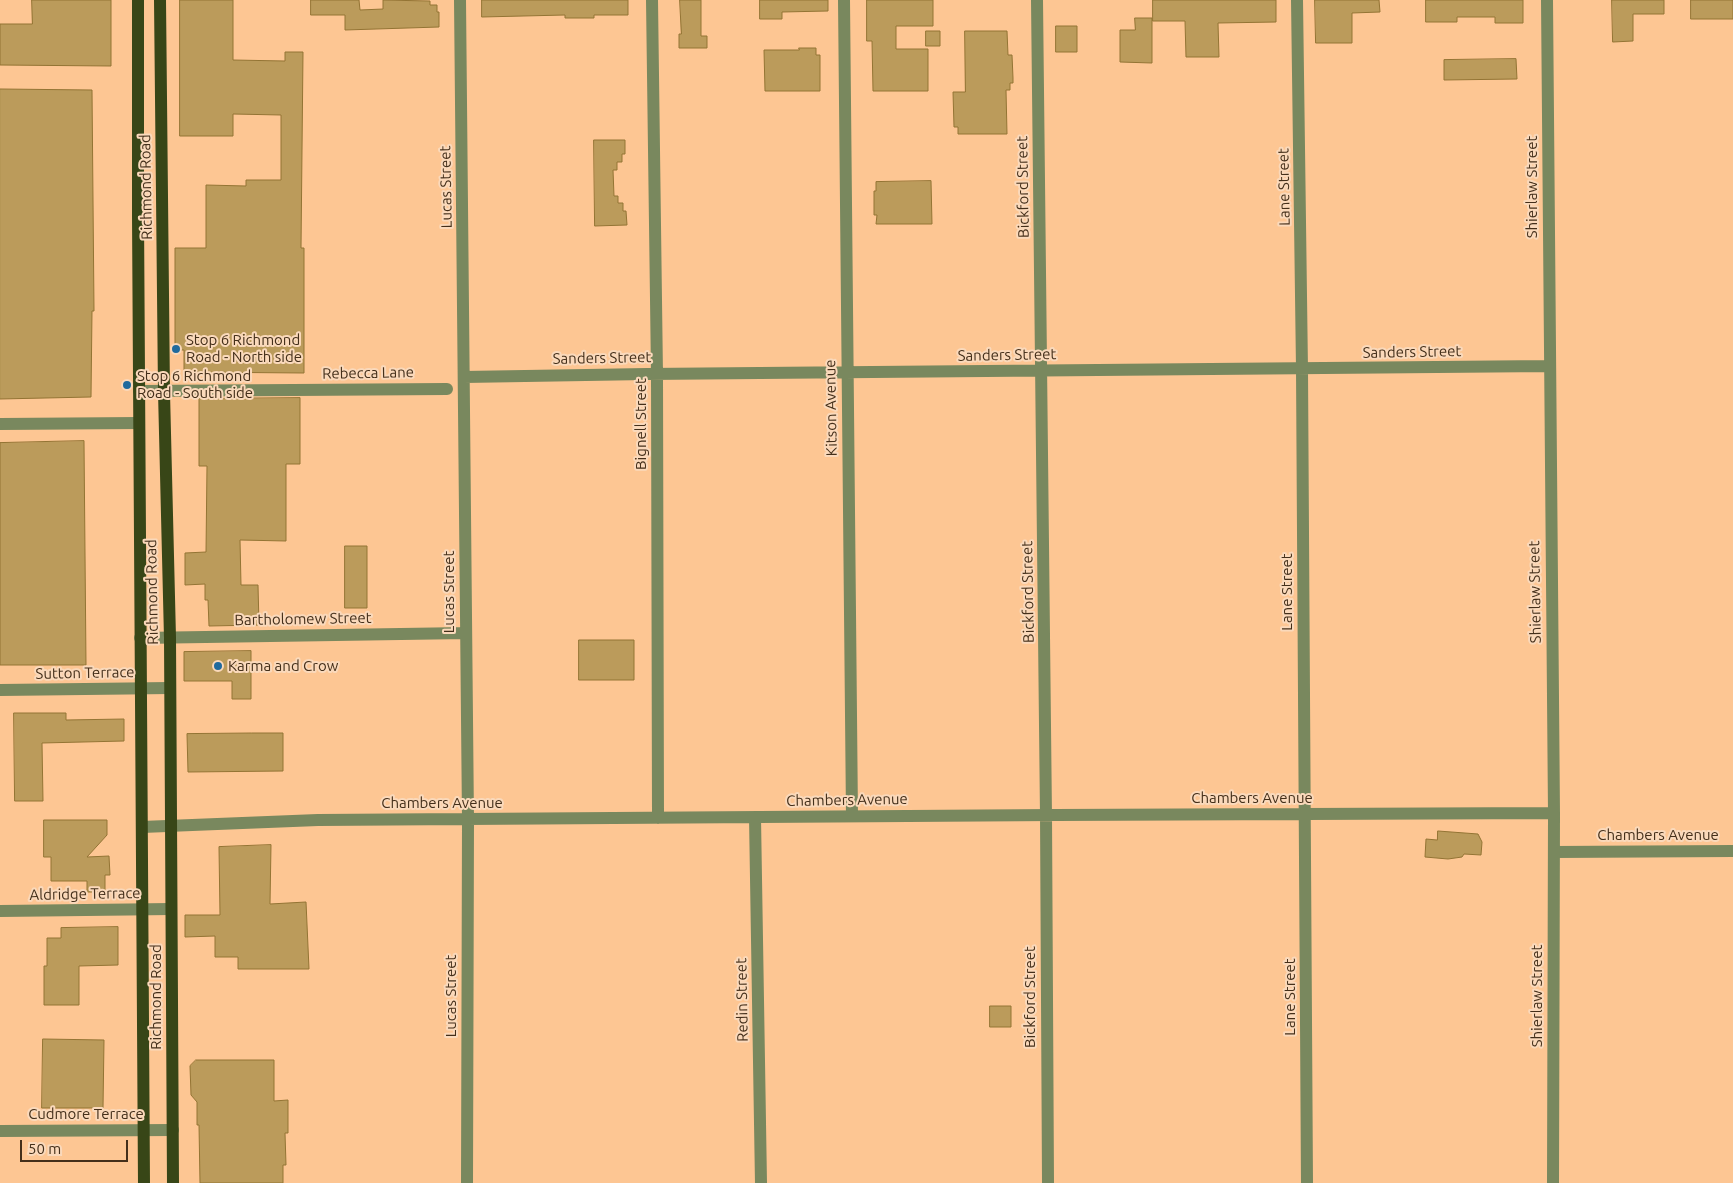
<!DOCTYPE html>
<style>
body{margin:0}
#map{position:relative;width:1733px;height:1183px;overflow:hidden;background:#fdc693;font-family:Ubuntu,sans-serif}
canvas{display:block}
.scale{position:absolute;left:20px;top:1140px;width:108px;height:22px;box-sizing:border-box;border:2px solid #442f1a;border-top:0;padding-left:6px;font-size:15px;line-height:18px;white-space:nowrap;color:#442f1a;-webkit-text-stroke:4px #fad9bb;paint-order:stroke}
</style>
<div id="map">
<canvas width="1733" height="1183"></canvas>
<div class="scale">50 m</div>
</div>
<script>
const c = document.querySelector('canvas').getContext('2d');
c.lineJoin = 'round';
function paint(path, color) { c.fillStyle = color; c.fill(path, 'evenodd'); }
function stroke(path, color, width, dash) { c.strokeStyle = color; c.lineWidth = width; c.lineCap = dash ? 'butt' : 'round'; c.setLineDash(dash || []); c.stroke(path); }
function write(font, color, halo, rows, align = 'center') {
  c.font = font + ' Ubuntu,sans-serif'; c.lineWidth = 4; c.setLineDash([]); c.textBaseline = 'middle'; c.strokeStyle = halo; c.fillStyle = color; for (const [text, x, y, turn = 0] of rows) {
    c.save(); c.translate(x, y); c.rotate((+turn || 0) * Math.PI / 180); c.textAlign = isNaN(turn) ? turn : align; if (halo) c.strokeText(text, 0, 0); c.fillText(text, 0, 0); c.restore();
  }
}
const building = new Path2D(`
 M 32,0 L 111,0 L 111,66 L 0,65 L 0,24 L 32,24 Z
 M 180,0 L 233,0 L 233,60 L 285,61 L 285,52 L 303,52 L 301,248 L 304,248 L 304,373 L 184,372 L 184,350 L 175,350 L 175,248 L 206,248 L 206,185 L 246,186 L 246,180 L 281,180 L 281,115 L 233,114 L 233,136 L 180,136 Z
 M 311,0 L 359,0 L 360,10 L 383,9 L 383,0 L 430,1 L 430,5 L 437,5 L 437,12 L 439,12 L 439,27 L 345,30 L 345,15 L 311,15 Z
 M 482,0 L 628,0 L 628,15 L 594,15 L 594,18 L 565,18 L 565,15 L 482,17 Z
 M 680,0 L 701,0 L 701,36 L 707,36 L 707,48 L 679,48 L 679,34 L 681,34 Z
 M 760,0 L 828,0 L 828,11 L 782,12 L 782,19 L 760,19 Z
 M 867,0 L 933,0 L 933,26 L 896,26 L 896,49 L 928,49 L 928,91 L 873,91 L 872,41 L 867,41 Z
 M 1153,0 L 1276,0 L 1276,22 L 1218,23 L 1219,57 L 1186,57 L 1185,21 L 1153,21 Z
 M 1315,0 L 1379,0 L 1380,12 L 1352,13 L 1352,43 L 1316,43 Z
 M 1426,0 L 1523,0 L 1523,23 L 1495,23 L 1495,17 L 1457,17 L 1457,22 L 1426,22 Z
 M 1612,0 L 1664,0 L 1664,14 L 1633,14 L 1633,41 L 1613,42 Z
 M 1691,0 L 1733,0 L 1733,19 L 1691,19 Z
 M 1135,18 L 1152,18 L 1152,63 L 1120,62 L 1120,30 L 1135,30 Z
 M 1056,26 L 1077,26 L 1077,52 L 1056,52 Z
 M 926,31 L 940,31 L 940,46 L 926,46 Z
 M 965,31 L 1007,31 L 1008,55 L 1012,55 L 1013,78 L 1013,83 L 1010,83 L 1010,90 L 1006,90 L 1007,134 L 958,134 L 958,127 L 954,127 L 953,92 L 965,92 Z
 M 799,48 L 816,48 L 816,55 L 820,55 L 820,91 L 765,91 L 764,50 L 799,50 Z
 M 1516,59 L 1517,79 L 1444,80 L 1444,60 Z
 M 0,89 L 92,90 L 94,311 L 92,311 L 91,397 L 0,399 Z
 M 594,140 L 625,140 L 625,154 L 622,154 L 622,162 L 617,162 L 617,170 L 613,170 L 614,196 L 618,196 L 618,203 L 623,203 L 623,211 L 626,211 L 627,225 L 595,226 Z
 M 931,181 L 932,224 L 876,224 L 877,215 L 874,215 L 874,191 L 876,191 L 876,182 Z
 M 300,398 L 300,464 L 286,464 L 286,541 L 240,540 L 241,585 L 258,585 L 259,625 L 209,626 L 208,600 L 205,600 L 205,584 L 185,585 L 185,553 L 206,552 L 207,466 L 199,466 L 199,399 Z
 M 84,441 L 86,665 L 0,665 L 0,443 Z
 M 345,546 L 367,546 L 367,608 L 345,608 Z
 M 579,640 L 634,640 L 634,680 L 579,680 Z
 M 251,651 L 251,699 L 232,699 L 232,681 L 184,681 L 184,652 Z
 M 14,713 L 66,713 L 66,720 L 124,719 L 124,741 L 42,743 L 43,801 L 15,801 Z
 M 252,733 L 283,733 L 283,771 L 188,772 L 187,734 Z
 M 44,820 L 107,820 L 107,835 L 87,857 L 109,856 L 110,875 L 105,875 L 105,892 L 87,892 L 87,881 L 51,881 L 51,857 L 44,857 Z
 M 1438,831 L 1478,834 L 1482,842 L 1481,855 L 1464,854 L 1462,857 L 1448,859 L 1425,857 L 1426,839 L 1437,840 Z
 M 271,845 L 270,904 L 306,902 L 309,969 L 238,969 L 238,957 L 215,957 L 215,936 L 185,937 L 185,915 L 220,915 L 219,847 Z
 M 118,927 L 118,965 L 79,966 L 79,1005 L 44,1005 L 44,966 L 47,966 L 47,938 L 61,938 L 61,928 Z
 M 990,1006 L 1011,1006 L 1011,1027 L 990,1027 Z
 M 43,1039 L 104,1040 L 103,1108 L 42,1108 Z
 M 196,1060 L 274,1060 L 274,1101 L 288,1100 L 288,1133 L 285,1133 L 286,1165 L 283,1165 L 283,1183 L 200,1183 L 199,1125 L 197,1125 L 197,1102 L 191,1095 L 190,1066 Z`);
const minor = new Path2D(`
 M 460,0 L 468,820 L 467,1183
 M 652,0 L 657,374 L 658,818
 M 844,0 L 852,816
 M 1037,0 L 1046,815 L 1048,1183
 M 1297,0 L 1302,369 L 1307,1183
 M 1547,0 L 1554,813 L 1553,1183
 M 464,377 L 647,374 L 1549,366
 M 139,391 L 447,389
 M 0,424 L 139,423
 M 140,638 L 466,633
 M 0,690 L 170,688
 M 755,817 L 761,1183
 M 142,827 L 318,820 L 1055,815 L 1554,813
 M 1554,852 L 1733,851
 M 0,911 L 171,909
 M 0,1131 L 173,1130`);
const major = new Path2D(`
 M 138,0 L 138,215 L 144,1183
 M 160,0 L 164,392 L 170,638 L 173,1183`);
const markers = [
 [176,349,5,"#206a9d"],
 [127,385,5,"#206a9d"],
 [218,666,5,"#206a9d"]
];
const streetNames = [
 ["Richmond Road",146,187,-91],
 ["Lucas Street",446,187,-91],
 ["Bickford Street",1023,187,-91],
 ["Lane Street",1284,187,-91],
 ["Shierlaw Street",1532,187,-90],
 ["Sanders Street",1412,352,-1],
 ["Sanders Street",1007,355,-1],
 ["Sanders Street",602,358,-1],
 ["Rebecca Lane",368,373,-1],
 ["Kitson Avenue",831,408,-91],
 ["Bignell Street",641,424,-90],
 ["Richmond Road",152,592,-91],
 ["Lucas Street",449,592,-90],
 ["Bickford Street",1028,592,-91],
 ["Lane Street",1287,592,-90],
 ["Shierlaw Street",1535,592,-91],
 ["Bartholomew Street",303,619,-1],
 ["Sutton Terrace",85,673,-1],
 ["Chambers Avenue",1252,798],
 ["Chambers Avenue",847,800,-1],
 ["Chambers Avenue",442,803],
 ["Chambers Avenue",1658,835],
 ["Aldridge Terrace",85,894,-1],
 ["Lucas Street",451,996,-90],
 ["Shierlaw Street",1537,996,-90],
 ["Richmond Road",156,997,-90],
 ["Bickford Street",1030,997,-90],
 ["Lane Street",1290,997,-90],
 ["Redin Street",742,1000,-91],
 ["Cudmore Terrace",86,1114]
];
const poiNames = [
 ["Stop 6 Richmond",186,340],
 ["Road - North side",186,357],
 ["Stop 6 Richmond",137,376],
 ["Road - South side",137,393],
 ["Karma and Crow",228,666]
];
paint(building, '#bb9b5b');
stroke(building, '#937434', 1);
stroke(minor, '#79885e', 12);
stroke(major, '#384617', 12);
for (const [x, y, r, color] of markers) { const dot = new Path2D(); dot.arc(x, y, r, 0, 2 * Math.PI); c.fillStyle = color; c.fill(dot); stroke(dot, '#fad9bb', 2); }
write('15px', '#442f1a', '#fad9bb', streetNames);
write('15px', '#442f1a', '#fad9bb', poiNames, 'left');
</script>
